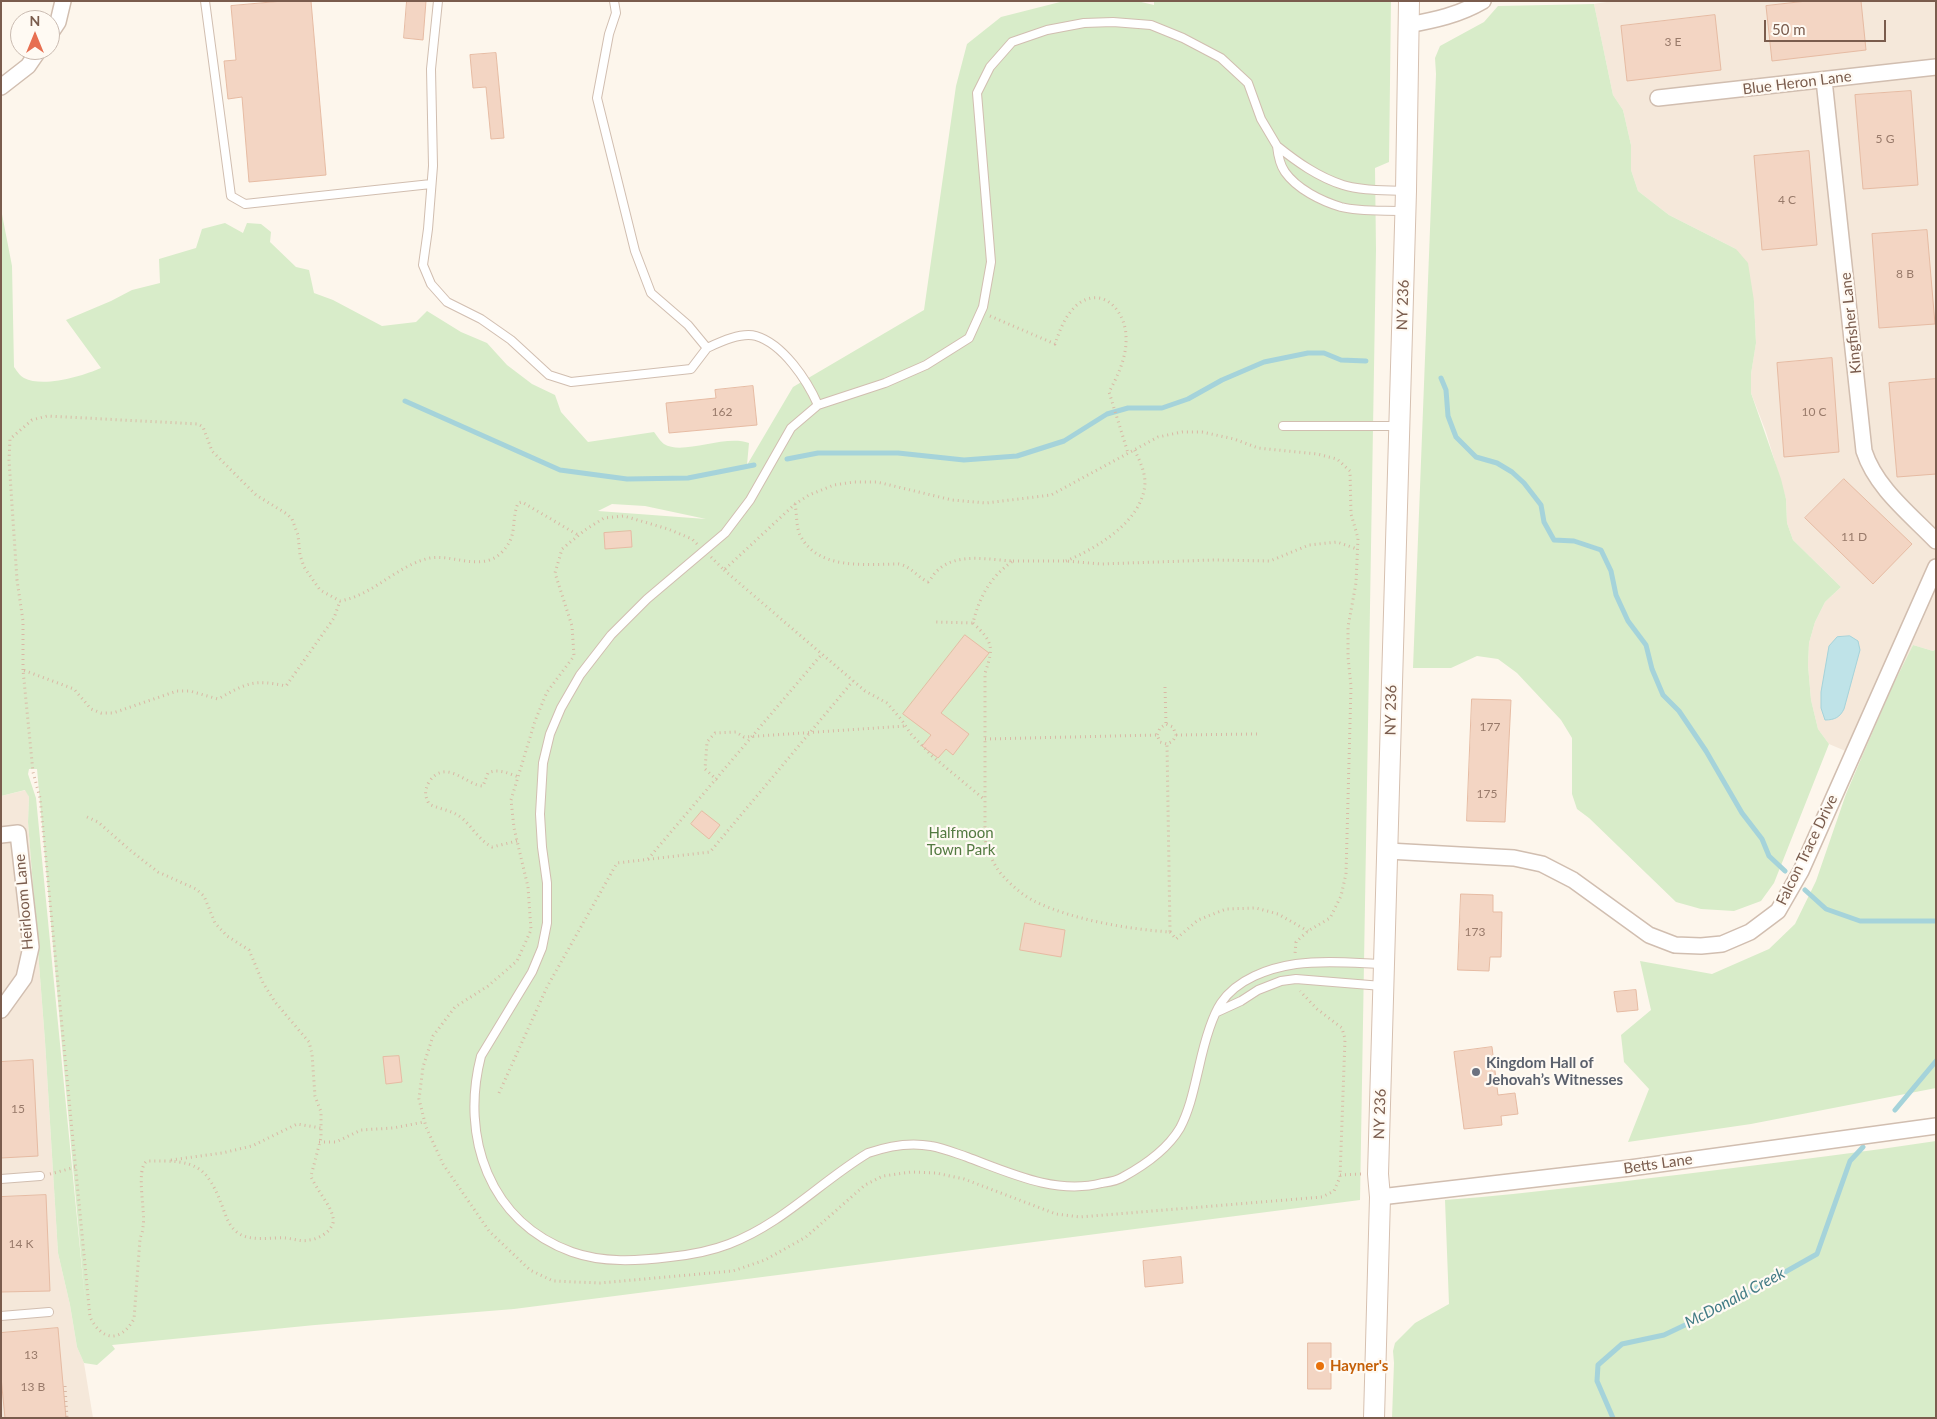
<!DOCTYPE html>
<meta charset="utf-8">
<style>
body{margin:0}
#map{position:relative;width:1937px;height:1419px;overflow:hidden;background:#fdf6ec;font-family:Lato,sans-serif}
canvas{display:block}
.frame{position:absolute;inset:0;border:2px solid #7a5c4d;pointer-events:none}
.north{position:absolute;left:10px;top:10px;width:50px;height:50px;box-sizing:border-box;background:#fffaf3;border:1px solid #cabbb1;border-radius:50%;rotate:0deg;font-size:14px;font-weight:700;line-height:20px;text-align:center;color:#7a5c4d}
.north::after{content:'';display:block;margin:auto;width:18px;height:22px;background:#e76f51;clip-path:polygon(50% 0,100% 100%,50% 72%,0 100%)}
.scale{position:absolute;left:1764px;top:20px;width:122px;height:22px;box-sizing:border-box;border:2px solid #7a5c4d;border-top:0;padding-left:6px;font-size:15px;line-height:18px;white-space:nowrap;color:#7a5c4d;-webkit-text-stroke:4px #fffaf3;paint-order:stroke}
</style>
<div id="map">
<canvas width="1937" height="1419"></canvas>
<div class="frame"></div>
<div class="north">N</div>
<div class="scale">50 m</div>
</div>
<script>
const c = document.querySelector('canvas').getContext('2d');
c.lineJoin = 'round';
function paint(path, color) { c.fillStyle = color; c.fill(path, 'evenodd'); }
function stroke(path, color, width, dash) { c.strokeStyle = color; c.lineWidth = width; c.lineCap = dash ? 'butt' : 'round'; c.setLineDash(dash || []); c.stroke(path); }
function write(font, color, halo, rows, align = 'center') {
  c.font = font + ' Lato,sans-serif'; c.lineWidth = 4.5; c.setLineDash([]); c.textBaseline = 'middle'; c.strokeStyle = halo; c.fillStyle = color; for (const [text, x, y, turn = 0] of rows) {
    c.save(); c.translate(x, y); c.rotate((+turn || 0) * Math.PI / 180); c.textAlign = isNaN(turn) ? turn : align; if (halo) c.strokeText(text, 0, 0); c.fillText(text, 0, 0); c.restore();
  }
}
const residential = new Path2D(`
 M 1613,1 L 1936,1 L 1936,649 L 1933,651 L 1913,645 L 1891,689 L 1862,758 L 1829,744 L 1818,729 L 1811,700 L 1808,665 L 1809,643 L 1815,622 L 1825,602 L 1841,587 L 1793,540 L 1787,523 L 1786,499 L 1766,432 L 1751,393 L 1751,374 L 1756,342 L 1754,301 L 1736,249 L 1669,215 L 1638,191 L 1631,170 L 1631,145 L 1623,110 L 1613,95 L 1594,4 Z
 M 26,790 L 29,797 L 28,822 L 45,1041 L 58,1253 L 70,1305 L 77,1347 L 84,1363 L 93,1418 L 1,1418 L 1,796 Z`);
const green = new Path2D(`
 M 1064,1 L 1137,1 L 1154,5 L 1154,1 L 1391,1 L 1389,162 L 1375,168 L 1376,250 L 1360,1200 L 514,1309 L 315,1325 L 112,1345 L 115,1349 L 97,1365 L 84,1363 L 77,1347 L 70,1305 L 58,1253 L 45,1041 L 28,822 L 29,797 L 25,790 L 1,796 L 1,209 L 12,266 L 14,367 C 17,371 20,376 24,378 C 43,388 83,376 101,368 L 66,320 L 111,301 L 132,290 L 160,283 L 159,259 L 196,248 L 202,229 L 225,223 L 243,233 L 247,223 L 261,224 L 271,232 L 270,242 L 296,267 L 309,270 L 314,293 L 333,300 L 382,326 L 416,322 L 427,311 L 461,332 L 487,343 L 507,365 L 532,384 L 555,395 L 561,412 L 588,442 L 654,432 C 657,436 661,442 664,444 C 683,456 724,434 749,443 L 747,465 L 793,387 L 924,310 L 956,86 L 967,44 L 1001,17 ZM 612,504 L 645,506 L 706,519 L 598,511 ZM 29,769 L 37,769 L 85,1300 L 36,798 L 28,774 Z
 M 1594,4 L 1613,95 L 1623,110 L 1631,145 L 1631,170 L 1638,191 L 1669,215 L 1736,249 L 1748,263 L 1754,301 L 1756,343 L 1751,374 L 1751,393 L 1781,479 L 1786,499 L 1787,523 L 1793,540 L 1841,587 L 1825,602 L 1815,622 L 1809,643 L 1808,665 L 1811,700 L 1818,729 L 1829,744 L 1774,883 L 1761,901 L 1734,911 L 1701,909 L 1676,902 L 1589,818 L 1577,809 L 1572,794 L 1572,738 L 1561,720 L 1517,673 L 1498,659 L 1477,656 L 1451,668 L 1413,668 L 1436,74 L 1435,58 L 1440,46 L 1484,22 L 1498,6 Z
 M 1913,645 L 1933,651 L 1936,649 L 1936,1088 L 1751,1124 L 1628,1142 L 1649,1089 L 1624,1062 L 1621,1035 L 1651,1010 L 1640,961 L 1712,974 L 1769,949 L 1795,924 L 1816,881 L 1846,794 L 1891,689 Z
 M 1936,1141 L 1936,1418 L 1392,1418 L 1394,1363 L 1393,1351 L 1395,1343 L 1415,1323 L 1449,1304 L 1445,1200 C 1536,1193 1626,1181 1717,1170 C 1790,1161 1863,1152 1936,1141 Z`);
const water = new Path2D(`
 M 1850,636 L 1858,641 L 1860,650 L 1844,709 C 1840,717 1835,720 1825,720 L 1821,708 L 1821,692 L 1829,646 L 1837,637 Z`);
const stream = new Path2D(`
 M 1441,378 L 1446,390 L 1448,416 L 1456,437 L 1476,457 L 1497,463 L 1512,472 L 1524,483 L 1541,505 L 1544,522 L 1554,540 L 1574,541 L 1601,550 L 1611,571 L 1616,595 L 1628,621 L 1646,645 L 1652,669 L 1663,695 L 1679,711 L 1706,751 L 1742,813 L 1762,839 L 1769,856 L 1785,871
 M 405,401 L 560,470 L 627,479 L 688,478 L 754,465
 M 787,459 L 818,453 L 898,453 L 964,460 L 1017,456 L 1064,441 L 1107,414 L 1128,408 L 1162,408 L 1188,399 L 1222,380 L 1264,362 L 1308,353 L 1324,353 L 1341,360 L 1366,361
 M 1805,890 L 1826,909 L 1860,921 L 1936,921
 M 1895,1110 L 1936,1061
 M 1613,1418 L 1597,1381 L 1598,1365 L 1622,1344 L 1664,1335 L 1725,1306 L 1817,1254 L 1850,1161 L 1863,1147`);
const building = new Path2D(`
 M 283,1 L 311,1 L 326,175 L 249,182 L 242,97 L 228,99 L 224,61 L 236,60 L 231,6 Z
 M 407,1 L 426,1 L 423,40 L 404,38 Z
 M 1807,1 L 1861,1 L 1866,50 L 1772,61 L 1766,6 Z
 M 1715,15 L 1721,70 L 1627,81 L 1621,26 Z
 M 496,53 L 504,138 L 491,139 L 486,87 L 473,88 L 470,55 Z
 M 1911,91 L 1918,185 L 1863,189 L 1855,95 Z
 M 1809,151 L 1817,245 L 1762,250 L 1754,156 Z
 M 1927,230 L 1935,324 L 1879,328 L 1872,234 Z
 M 1832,358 L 1839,452 L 1784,457 L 1777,363 Z
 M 1936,379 L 1936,474 L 1897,477 L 1889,383 Z
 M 753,386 L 757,425 L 669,433 L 666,403 L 716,398 L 715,390 Z
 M 1844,479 L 1912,544 L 1873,584 L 1805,518 Z
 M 631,531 L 632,547 L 605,549 L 604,533 Z
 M 965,635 L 989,653 L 941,713 L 969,734 L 953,755 L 946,749 L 938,758 L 922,746 L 931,735 L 903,714 Z
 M 1472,699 L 1511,700 L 1505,822 L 1467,821 Z
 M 702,811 L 720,825 L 709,839 L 691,824 Z
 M 1461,894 L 1493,895 L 1493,912 L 1502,912 L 1501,957 L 1490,957 L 1489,971 L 1458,970 Z
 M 1025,923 L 1065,930 L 1061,957 L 1020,950 Z
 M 1636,990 L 1638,1010 L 1617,1012 L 1614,992 Z
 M 1492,1047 L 1498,1095 L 1515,1093 L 1518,1114 L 1501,1116 L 1502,1125 L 1464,1129 L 1454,1052 Z
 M 399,1056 L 402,1082 L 386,1084 L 383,1057 Z
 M 33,1060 L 38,1156 L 1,1158 L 1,1062 Z
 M 46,1195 L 50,1291 L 1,1292 L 1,1197 Z
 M 1181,1257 L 1183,1283 L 1145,1287 L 1143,1261 Z
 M 58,1328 L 66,1418 L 5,1418 L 1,1377 L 1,1333 Z
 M 1308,1343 L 1331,1343 L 1331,1389 L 1308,1389 Z`);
const path = new Path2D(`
 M 990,316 L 1055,344 C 1060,329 1067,311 1081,302 C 1106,287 1126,314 1126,337 C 1127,357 1118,375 1109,392 L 1128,453
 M 795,504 C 797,514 796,527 800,535 C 818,571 866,564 899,564 C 912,567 917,577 928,582 C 932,578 934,573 938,570 C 957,552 990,560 1013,561 C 991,576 979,597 973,623 L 936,622
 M 697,544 L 692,539 L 668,529 L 624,516 L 604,518 L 585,530 L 562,549 L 555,573 L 572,626 L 574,656 L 547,692 L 535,721 L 511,800 L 514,828 L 528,887 L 531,930 L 517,961 L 488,986 L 455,1007 L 433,1036 L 423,1067 L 419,1099 L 426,1127 L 443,1164 L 489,1231 L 530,1270 L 553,1281 L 600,1283 L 733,1271 L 765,1260 L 806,1237 L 865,1185 L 883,1176 L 911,1172 L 936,1173 L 964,1179 L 1056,1214 L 1080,1217 L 1322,1197 L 1334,1191 L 1340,1177 L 1345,1039 L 1342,1028 L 1317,1009 L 1300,991
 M 711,557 L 724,570 L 795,504 L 809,495 L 834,485 L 854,482 L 877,482 L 952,500 L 986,503 L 1051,495 L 1158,437 L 1182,432 L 1202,432 L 1234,439 L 1258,448 L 1317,454 L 1337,459 L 1350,471 L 1351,514 L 1358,538 L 1356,583 L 1348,627 L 1348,657 L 1351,686 L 1346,874 L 1341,896 L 1330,918 L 1308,931 L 1296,942 L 1295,954
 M 1013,561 L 1066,561 L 1101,564 L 1213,560 L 1270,561 L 1309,545 L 1337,542 L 1357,549
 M 1066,561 C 1097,548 1143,521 1145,483 C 1145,471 1139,459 1134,449
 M 724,570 L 865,691 L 887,703 L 901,719 L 911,734 L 932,756 L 985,800
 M 973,623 C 993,642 994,647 985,673 L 985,840 C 989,853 994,867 1004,877 C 1012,886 1024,896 1034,901 C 1073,920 1127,929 1170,932 L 1167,744
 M 23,670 L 23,621 L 17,580 L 9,460 L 10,439 L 32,420 L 47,416 L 198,424 L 203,427 L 212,451 L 256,495 L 287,514 L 292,519 L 298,535 L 300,555 L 304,567 L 320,590 L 340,601 C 374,595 397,565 430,558 C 453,554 481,572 501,553 C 519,535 510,524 518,503 L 522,502 L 578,535
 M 1165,687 L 1166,724
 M 1176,735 L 1257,734
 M 985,739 L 1157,735 L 1160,742 L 1167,744 L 1173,741 L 1176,735 L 1173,727 L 1166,724 L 1160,728 L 1157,735
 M 717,780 L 705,769 L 707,742 L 715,733 L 736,732 L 744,737 L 905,726
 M 87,817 L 98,822 L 131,851 L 158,872 L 196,889 L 204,896 L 215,923 L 227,936 L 249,950 L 263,983 L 275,1002 L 309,1042 L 312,1054 L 315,1096 L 321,1112 L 321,1138 L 311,1176 C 315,1189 336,1210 333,1223 C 330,1233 318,1239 309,1240 C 302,1242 294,1239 286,1238 C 271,1237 251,1242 238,1233 C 230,1227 227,1219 224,1211 C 207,1164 196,1160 147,1161 C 135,1169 146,1212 143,1227 C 143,1231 141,1235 140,1239 L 134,1319 C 120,1343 102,1341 90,1317 L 40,798 L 33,772 L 23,670 L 74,689 L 91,709 L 101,713 L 113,713 L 177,691 L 190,691 L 218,699 C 247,683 253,679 286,686 L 334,618 L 340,601
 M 517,841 L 492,847 C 480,841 473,828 463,819 C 453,810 441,810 429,804 C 425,796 424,791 429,782 C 446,757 467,786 483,786 L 488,773 C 499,768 509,774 519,777
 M 648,859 L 822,654
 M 1170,932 L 1176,939 L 1198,920 L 1226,909 L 1256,908 L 1278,914 L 1308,931
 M 499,1093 L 547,987 L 617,863 L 710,852 L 853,681
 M 319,1142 L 336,1142 L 361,1130 L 393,1128 L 424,1122
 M 171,1160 L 222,1153 L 252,1146 L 297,1124 L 321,1128
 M 50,1174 L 76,1167
 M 1340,1175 L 1362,1174
 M 65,1386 L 67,1418`);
const lane = new Path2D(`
 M 205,1 L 231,196 L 245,204 L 431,184
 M 438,1 L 431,69 L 433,166 L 428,229 L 423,265 L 431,284 L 447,302 L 481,319 L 511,340 L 549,375 L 571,382 L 691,369 L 707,348 L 688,325 L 651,293 L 635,251 L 597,98 L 609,34 L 616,13 L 614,1
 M 1277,146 L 1261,119 L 1248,83 L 1221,58 L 1183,38 L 1151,25 L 1113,22 L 1084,23 L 1047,30 L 1012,42 L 990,67 L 977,93 L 991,262 L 983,307 L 969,338 L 926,365 L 885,383 L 818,405 L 791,428 L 750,500 L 725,533 L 647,599 L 611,635 L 580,675 L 561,708 L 550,734 L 543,763 L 540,814 L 542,847 L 547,883 L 547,923 L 542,948 L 532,972 L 481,1056 C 460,1137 489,1222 572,1252 C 603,1263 637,1261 670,1257 C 689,1255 711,1251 729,1244 C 782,1224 820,1182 868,1153 C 888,1146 910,1142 931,1146 C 943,1148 955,1153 967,1157 C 1010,1173 1056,1195 1102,1183 C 1109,1182 1117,1181 1123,1177 C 1145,1165 1167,1150 1180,1128 C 1190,1109 1194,1088 1199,1067 C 1203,1049 1211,1018 1221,1003 C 1237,979 1269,968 1296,964 C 1325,960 1355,963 1383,964
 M 1404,211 C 1384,210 1360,212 1341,207 C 1321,201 1297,189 1285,172 C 1280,165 1278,155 1277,146 C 1297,162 1318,177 1343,185 C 1362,191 1384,190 1404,191
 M 707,348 C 720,342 741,332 756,336 C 783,344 807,380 818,405
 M 1283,426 L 1398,426
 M 1217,1012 L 1241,1001 L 1258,990 L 1281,981 L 1296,979 L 1382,986
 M 1,1179 L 40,1176
 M 1,1316 L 49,1312`);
const street = new Path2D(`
 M 1408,25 C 1435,20 1459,15 1483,1
 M 50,34 L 58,22 L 63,1
 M 1824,80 L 1864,451 C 1876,488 1910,514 1936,541
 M 1,87 L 28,66 L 39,50
 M 1658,98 L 1936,67
 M 1,835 L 18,833 L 31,947 L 24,978 L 1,1010
 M 1388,851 L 1514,858 L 1542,864 L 1573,880 L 1649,935 L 1675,945 L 1701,946 L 1722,944 L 1750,932 L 1778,911 L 1801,871 L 1936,567
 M 1380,1197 L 1630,1168 L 1936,1126`);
const secondary = new Path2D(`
 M 1374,1418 L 1380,1197 L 1378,1174 L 1406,191 L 1409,1`);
const markers = [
 [1476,1072,5,"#6b7280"],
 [1320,1366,5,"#e8710a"]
];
const numberNames = [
 ["3 E",1673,42],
 ["5 G",1885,139],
 ["4 C",1787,200],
 ["8 B",1905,274],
 ["162",722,412],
 ["10 C",1814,412],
 ["11 D",1854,537],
 ["177",1490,727],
 ["175",1487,794],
 ["173",1475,932],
 ["15",18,1109],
 ["14 K",21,1244],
 ["13",31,1355],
 ["13 B",33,1387]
];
const streetNames = [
 ["Blue Heron Lane",1797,83,-7],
 ["NY 236",1403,305,-88],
 ["Kingfisher Lane",1851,323,-96],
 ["NY 236",1391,710,-89],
 ["Falcon Trace Drive",1807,850,-64],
 ["Heirloom Lane",24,902,-95],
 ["NY 236",1380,1114,-88],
 ["Betts Lane",1658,1164,-8]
];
const parkNames = [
 ["Halfmoon",961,833],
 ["Town Park",961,850]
];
const worshipNames = [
 ["Kingdom Hall of",1486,1063],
 ["Jehovah’s Witnesses",1486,1080]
];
const foodNames = [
 ["Hayner's",1330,1366]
];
const waterNames = [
 ["McDonald Creek",1735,1298,-28]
];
paint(residential, '#f5e8da');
paint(green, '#d8ecc9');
paint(water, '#bfe3e8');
stroke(water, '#a5d3da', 1);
stroke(stream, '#a5d3da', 5);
paint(building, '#f3d5c3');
stroke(building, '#e6bba3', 1);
stroke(lane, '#d1beb0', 10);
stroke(street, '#d1beb0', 18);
stroke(secondary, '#d6c0b0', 22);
stroke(path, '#d9b8a5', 3, [1, 4]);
stroke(lane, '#fff', 8);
stroke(street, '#fff', 15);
stroke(secondary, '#fff', 20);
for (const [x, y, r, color] of markers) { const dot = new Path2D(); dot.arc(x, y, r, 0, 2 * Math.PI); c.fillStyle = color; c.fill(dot); stroke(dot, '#fffaf3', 2); }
write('12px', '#987a6a', null, numberNames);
write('15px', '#7a5c4d', '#fffaf3', streetNames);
write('15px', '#537a41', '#fffaf3', parkNames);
write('bold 15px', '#5b616d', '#fffaf3', worshipNames, 'left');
write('bold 15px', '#c56008', '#fffaf3', foodNames, 'left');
write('italic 16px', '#437c86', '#fffaf3', waterNames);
</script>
